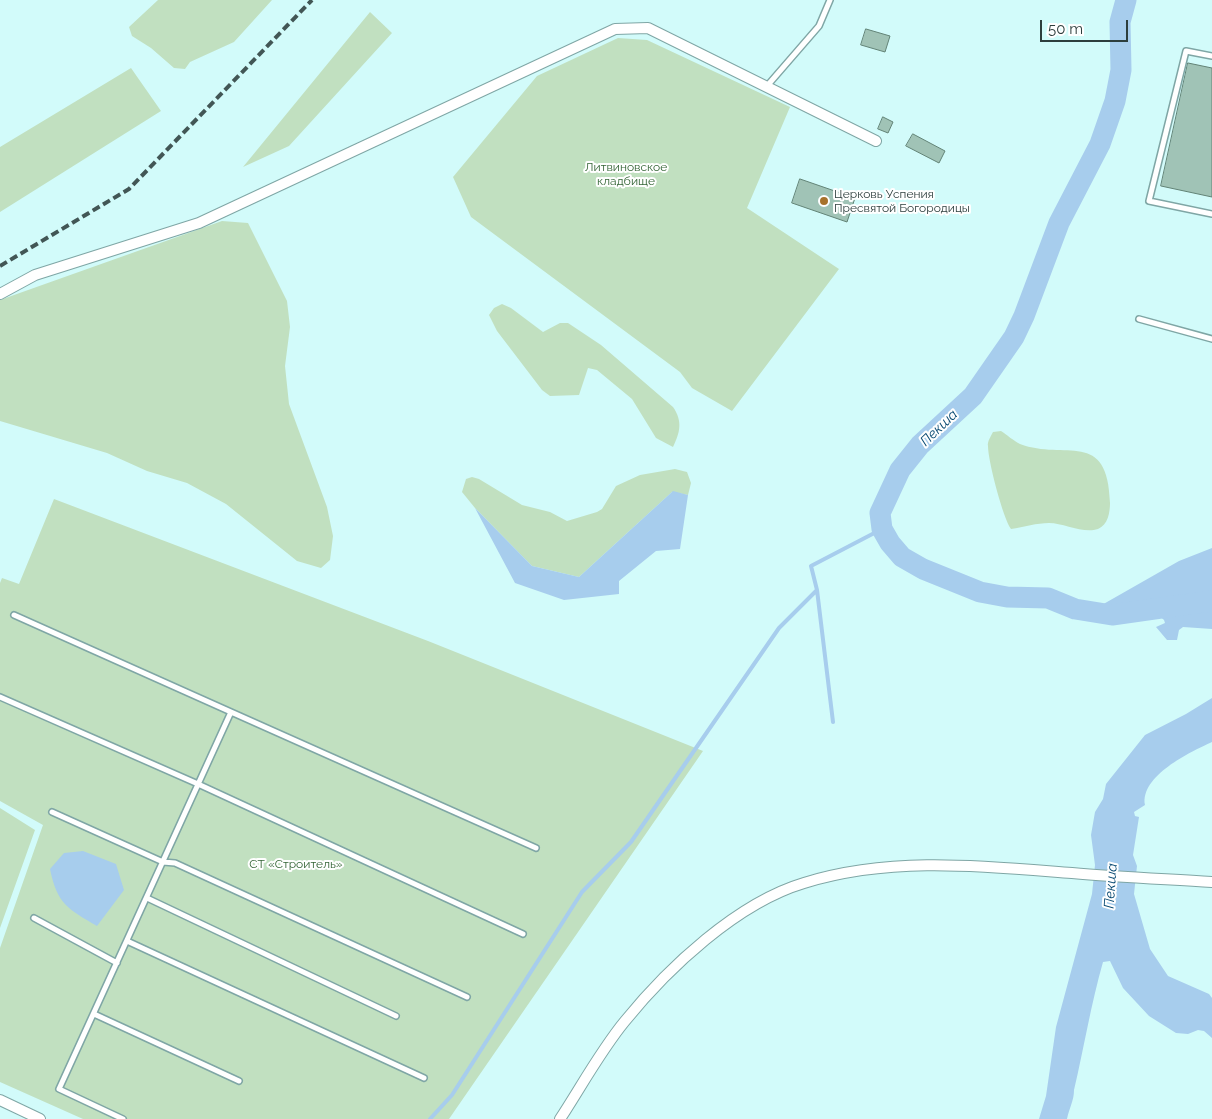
<!DOCTYPE html>
<meta charset="utf-8">
<style>
body{margin:0}
#map{position:relative;width:1212px;height:1119px;overflow:hidden;background:#d2fbfa;font-family:Raleway,sans-serif}
canvas{display:block}
.scale{position:absolute;left:1040px;top:20px;width:88px;height:22px;box-sizing:border-box;border:2px solid #2d3e3d;border-top:0;padding-left:6px;font-size:15px;line-height:18px;white-space:nowrap;color:#2d3e3d;-webkit-text-stroke:4px #fff;paint-order:stroke}
</style>
<div id="map">
<canvas width="1212" height="1119"></canvas>
<div class="scale">50 m</div>
</div>
<script>
const c = document.querySelector('canvas').getContext('2d');
c.lineJoin = 'round';
function paint(path, color) { c.fillStyle = color; c.fill(path, 'evenodd'); }
function stroke(path, color, width, dash) { c.strokeStyle = color; c.lineWidth = width; c.lineCap = dash ? 'butt' : 'round'; c.setLineDash(dash || []); c.stroke(path); }
function write(font, color, halo, rows, align = 'center') {
  c.font = font + ' Raleway,sans-serif'; c.lineWidth = 4; c.setLineDash([]); c.textBaseline = 'middle'; c.strokeStyle = halo; c.fillStyle = color; for (const [text, x, y, turn = 0] of rows) {
    c.save(); c.translate(x, y); c.rotate((+turn || 0) * Math.PI / 180); c.textAlign = isNaN(turn) ? turn : align; if (halo) c.strokeText(text, 0, 0); c.fillText(text, 0, 0); c.restore();
  }
}
const green = new Path2D(`
 M 158,0 L 272,0 L 234,42 L 190,62 L 185,69 L 174,68 L 151,48 L 132,36 L 129,27 Z
 M 370,12 L 392,33 L 289,146 L 243,167 Z
 M 618,38 L 647,40 L 790,107 L 747,208 L 839,269 L 732,411 L 692,388 L 680,372 L 471,217 L 453,177 L 537,76 Z
 M 131,68 L 161,111 L 0,212 L 0,147 Z
 M 222,221 L 248,223 L 287,301 L 290,327 L 285,366 L 289,404 L 327,507 L 333,536 L 330,560 L 321,568 L 297,561 L 226,504 L 187,483 L 147,471 L 107,453 L 0,421 L 0,300 Z
 M 502,304 L 511,308 L 543,332 L 560,323 L 568,323 L 601,345 L 673,407 C 683,421 680,433 673,447 L 656,438 L 632,399 L 597,370 L 588,368 L 579,395 L 550,396 L 542,390 L 497,331 L 489,315 L 494,308 Z
 M 1001,431 C 1007,435 1014,441 1020,444 C 1065,461 1108,428 1110,503 C 1110,512 1108,525 1098,529 C 1083,534 1064,523 1049,523 C 1037,523 1024,527 1011,529 C 1003,518 988,461 988,446 C 987,442 991,436 993,432 Z
 M 675,469 L 687,472 L 691,483 L 688,495 L 672,492 L 579,577 L 532,566 L 475,508 L 462,492 L 466,479 L 472,477 L 479,479 L 522,505 L 550,512 L 567,521 L 597,512 L 602,509 L 616,486 L 640,475 Z
 M 54,499 L 428,641 L 703,751 L 449,1119 L 83,1119 L 0,1082 L 0,948 L 43,825 L 0,801 L 0,583 L 2,578 L 19,584 Z
 M 0,808 L 35,830 L 0,928 Z`);
const water = new Path2D(`
 M 673,491 L 688,495 L 680,549 L 656,551 L 619,581 L 619,594 L 564,600 L 515,583 L 475,508 L 532,566 L 579,577 Z
 M 1212,548 L 1212,629 L 1183,627 L 1179,630 L 1177,640 L 1167,640 L 1156,627 L 1165,623 L 1164,620 L 1146,604 L 1132,611 L 1120,623 L 1089,619 L 1089,605 L 1100,606 L 1179,561 Z
 M 1212,698 L 1212,742 C 1190,752 1140,776 1145,805 L 1134,812 L 1135,816 L 1139,817 L 1133,855 L 1137,866 L 1134,894 L 1150,949 L 1168,976 L 1209,994 L 1212,998 L 1212,1038 L 1204,1031 L 1198,1030 L 1188,1034 L 1176,1033 L 1149,1016 L 1123,988 L 1110,961 L 1103,962 C 1091,1004 1084,1047 1074,1090 C 1074,1101 1069,1108 1067,1119 L 1039,1119 L 1046,1096 L 1056,1027 L 1092,894 L 1095,865 L 1091,835 L 1095,812 L 1103,799 L 1106,784 L 1145,735 L 1186,714 Z
 M 83,851 L 116,864 L 124,890 L 97,926 C 68,909 57,904 50,869 L 64,853 Z`);
const stream = new Path2D(`
 M 817,590 L 833,722
 M 430,1119 L 452,1095 L 582,892 L 631,842 L 779,628 L 817,590 L 811,566 L 882,529`);
const river = new Path2D(`
 M 1126,0 L 1120,22 L 1121,70 L 1115,101 L 1100,144 L 1059,223 L 1024,316 L 1014,337 L 973,396 L 920,445 L 900,470 L 880,513 L 882,529 L 890,543 L 902,557 L 923,569 L 980,592 L 1007,597 L 1048,598 L 1075,609 L 1112,615 L 1212,601`);
const building = new Path2D(`
 M 866,29 L 890,36 L 885,52 L 861,45 Z
 M 1188,63 L 1212,68 L 1212,197 L 1161,186 Z
 M 883,117 L 893,122 L 888,133 L 878,129 Z
 M 913,134 L 945,151 L 939,163 L 906,146 Z
 M 800,179 L 855,198 L 847,222 L 792,203 Z`);
const service = new Path2D(`
 M 1212,56 L 1186,51 L 1149,201 L 1212,214
 M 767,86 L 819,26 L 830,0
 M 1139,319 L 1212,339
 M 14,615 L 231,712 L 59,1089 L 123,1119
 M 0,697 L 198,784 L 523,934
 M 231,712 L 536,848
 M 52,812 L 163,862 L 175,863 L 467,997
 M 147,898 L 396,1016
 M 34,918 L 117,963
 M 127,941 L 424,1078
 M 94,1014 L 239,1081`);
const minor = new Path2D(`
 M 0,294 L 35,275 L 199,223 L 615,29 L 648,28 L 876,141
 M 0,1100 L 40,1119
 M 560,1119 C 581,1087 601,1050 625,1021 C 668,968 737,903 804,883 C 891,856 982,866 1072,873 C 1118,877 1165,879 1212,882`);
const rail = new Path2D(`
 M 0,266 L 129,189 L 312,0`);
const markers = [
 [824,201,5,"#a7722b"]
];
const parkNames = [
 ["Литвиновское",626,167],
 ["кладбище",626,181],
 ["СТ «Строитель»",296,864]
];
const poiNames = [
 ["Церковь Успения",834,194],
 ["Пресвятой Богородицы",834,208]
];
const waterNames = [
 ["Пекша",939,428,-44],
 ["Пекша",1111,886,-86]
];
paint(green, '#c1e0c0');
paint(water, '#a7cded');
stroke(stream, '#a7cded', 4);
stroke(river, '#a7cded', 21);
paint(building, '#a0c3b6');
stroke(building, '#628376', 1);
stroke(service, '#7fa6a5', 8);
stroke(minor, '#7fa6a5', 12);
stroke(service, '#fff', 5);
stroke(minor, '#fff', 10);
stroke(rail, '#425655', 4, [8, 4]);
for (const [x, y, r, color] of markers) { const dot = new Path2D(); dot.arc(x, y, r, 0, 2 * Math.PI); c.fillStyle = color; c.fill(dot); stroke(dot, '#fff', 2); }
write('12px', '#336435', '#fff', parkNames);
write('12px', '#2d3e3d', '#fff', poiNames, 'left');
write('italic 14px', '#064871', '#fff', waterNames);
</script>
